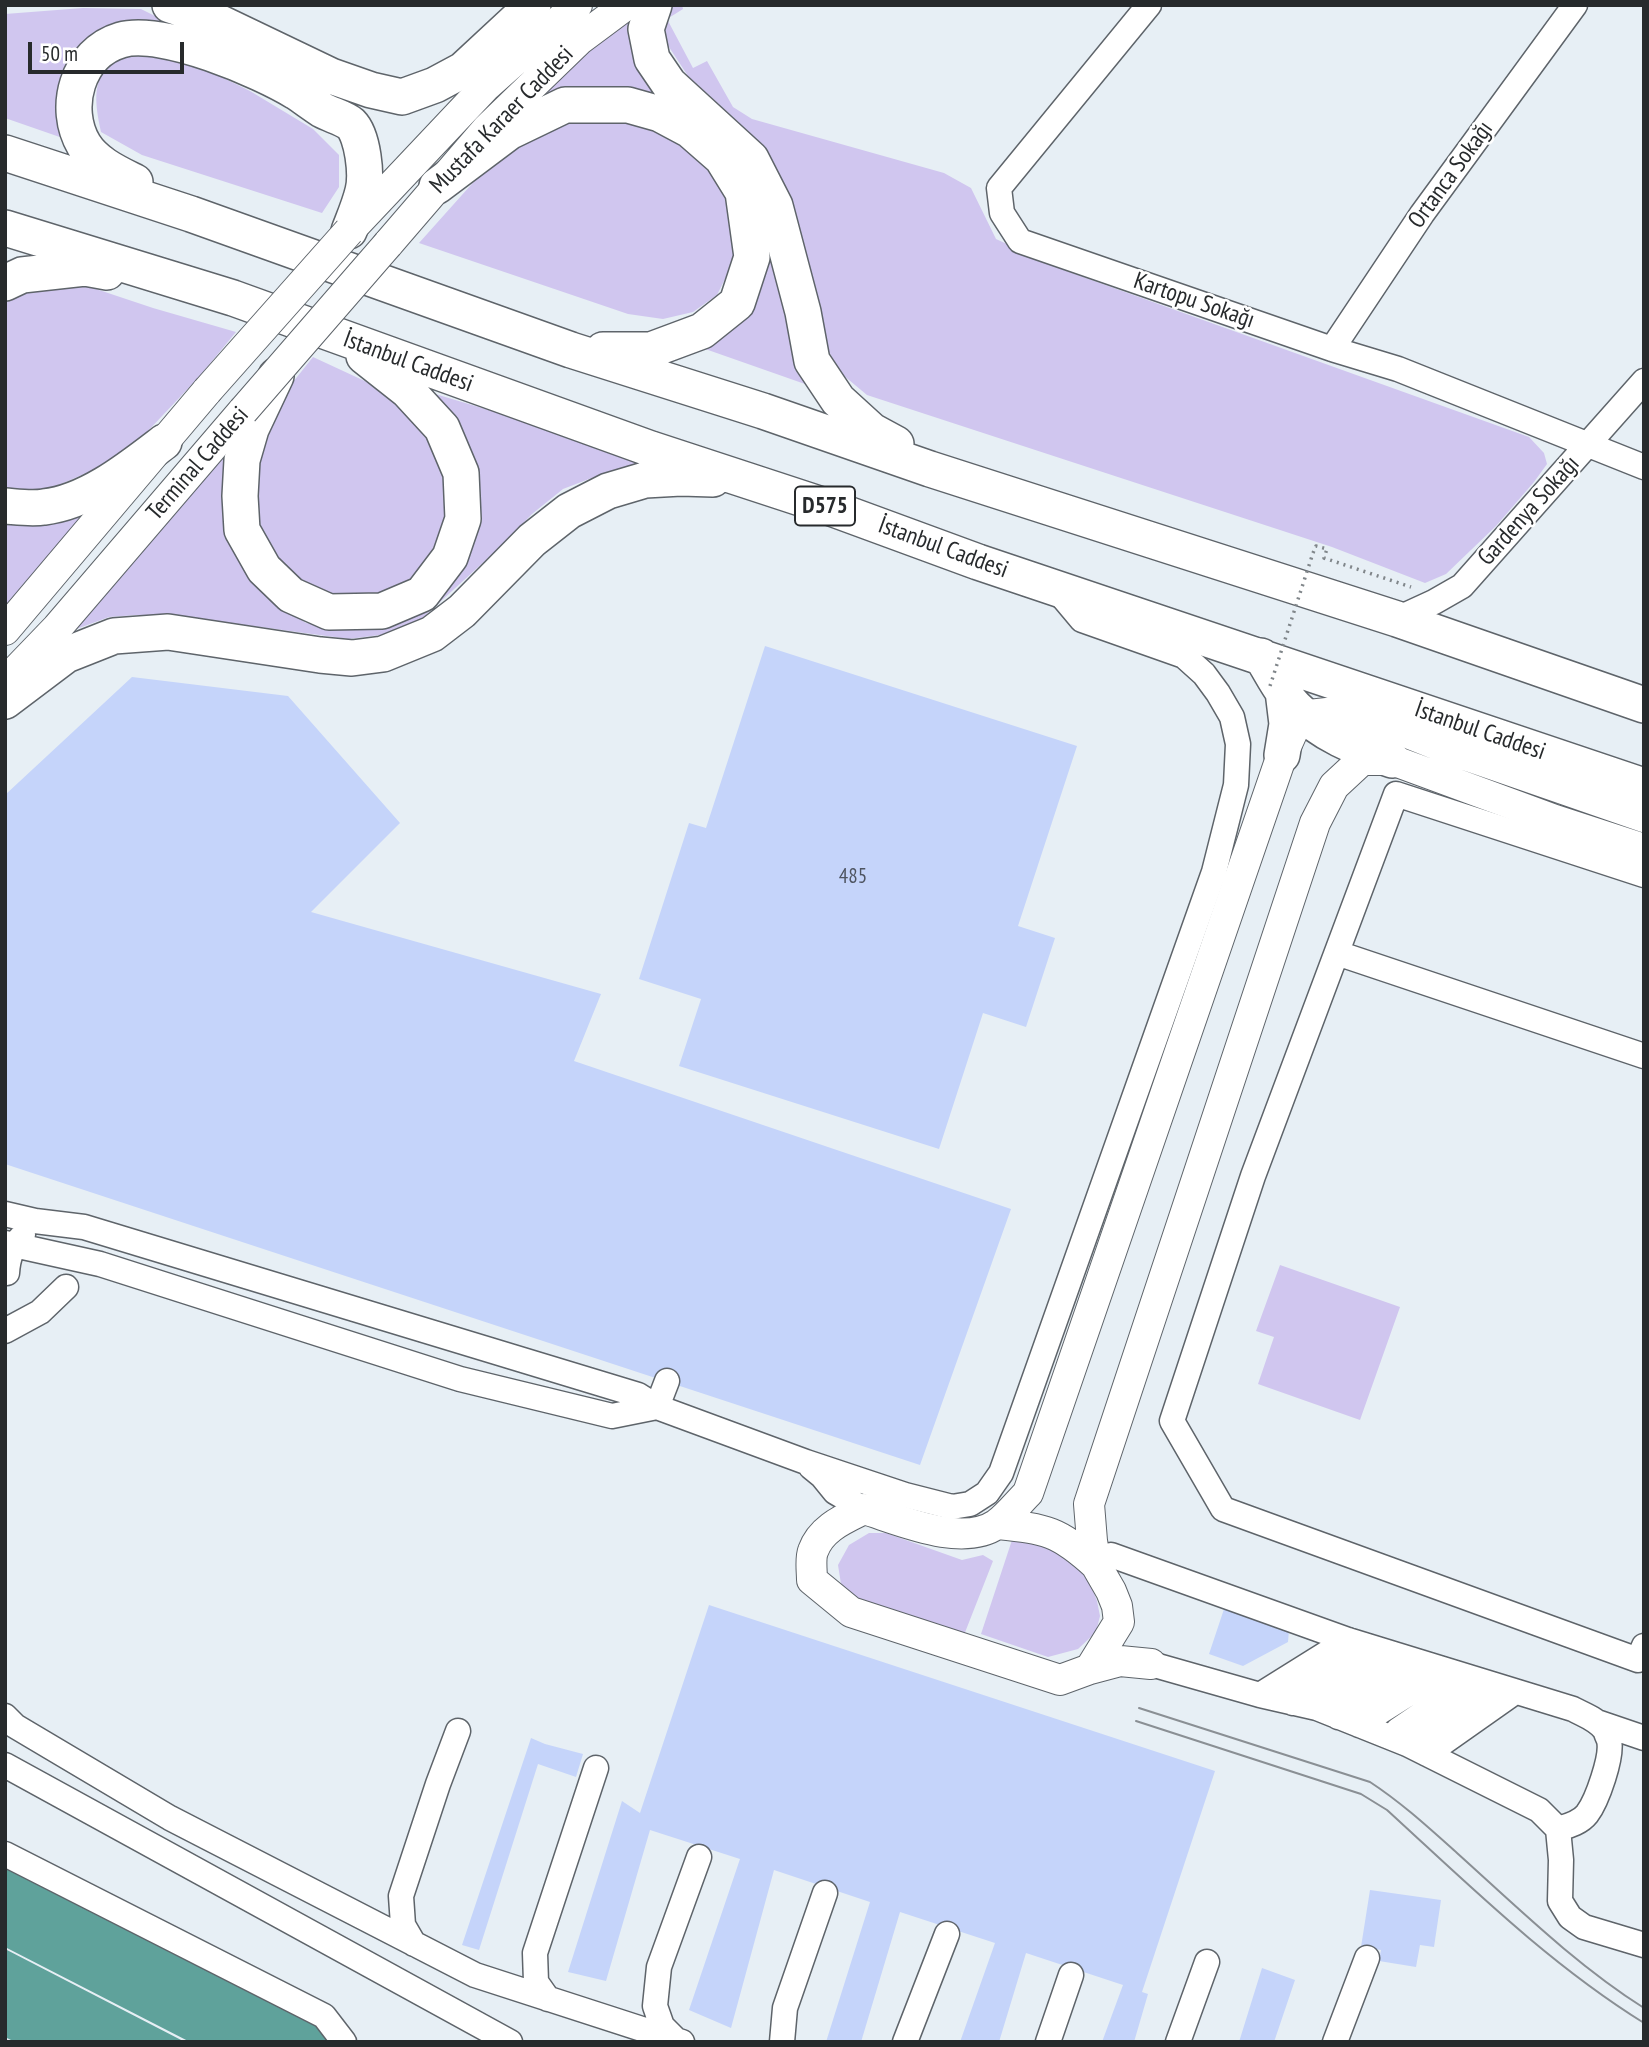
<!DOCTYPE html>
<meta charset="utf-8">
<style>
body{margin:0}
#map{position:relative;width:1649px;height:2047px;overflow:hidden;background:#e7eff5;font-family:"PT Sans Narrow",sans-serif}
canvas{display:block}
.frame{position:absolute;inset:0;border:7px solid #272a2c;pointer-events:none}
.scale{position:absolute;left:28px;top:42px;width:156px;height:32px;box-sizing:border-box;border:4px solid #272a2c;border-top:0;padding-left:9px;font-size:21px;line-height:24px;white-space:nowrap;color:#272a2c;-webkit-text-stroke:5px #fff;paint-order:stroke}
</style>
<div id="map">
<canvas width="1649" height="2047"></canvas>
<div class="frame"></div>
<div class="scale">50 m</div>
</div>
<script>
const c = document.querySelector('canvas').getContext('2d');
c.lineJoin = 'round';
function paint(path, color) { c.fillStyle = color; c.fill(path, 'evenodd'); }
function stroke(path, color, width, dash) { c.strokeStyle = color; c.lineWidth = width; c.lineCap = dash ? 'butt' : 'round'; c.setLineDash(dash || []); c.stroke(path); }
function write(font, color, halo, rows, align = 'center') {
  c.font = font + ' "PT Sans Narrow",sans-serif'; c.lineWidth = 5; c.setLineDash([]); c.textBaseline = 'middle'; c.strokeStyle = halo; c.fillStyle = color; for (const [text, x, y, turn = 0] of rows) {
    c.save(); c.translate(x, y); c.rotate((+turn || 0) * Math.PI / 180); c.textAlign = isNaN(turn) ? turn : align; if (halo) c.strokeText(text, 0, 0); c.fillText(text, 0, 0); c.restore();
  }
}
const green = new Path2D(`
 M 639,5 L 667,96 L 523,107 Z
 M 668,5 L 682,5 L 683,9 L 667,19 L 693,68 L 707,61 L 733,107 L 752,119 L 944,173 L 971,188 L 996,239 L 1061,269 L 1529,437 L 1544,453 L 1547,464 L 1534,482 L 1496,526 L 1446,574 L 1425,583 L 1332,547 L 867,395 L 843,375 L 828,351 L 771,169 L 748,131 L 688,76 L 667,44 L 661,23 Z
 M 83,8 L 141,9 L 173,25 L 146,23 L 110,31 L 77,143 L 5,118 L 5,14 Z
 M 144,48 L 177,55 L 250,91 L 313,129 L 339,155 L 339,187 L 322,213 L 142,155 L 101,132 C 95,103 90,76 118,57 C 125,53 136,51 144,48 Z
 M 602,112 L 674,133 L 723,180 L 735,217 L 735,259 L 717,295 L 693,312 L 663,319 L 628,314 L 419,243 L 487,167 L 531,134 Z
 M 762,226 L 822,390 L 691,344 Z
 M 84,285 L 153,308 L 236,332 L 199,377 L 145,434 L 98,468 L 38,494 L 5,493 L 5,292 Z
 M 313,357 L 382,389 L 412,412 L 443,455 L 455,507 L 421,579 L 381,601 L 329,606 L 265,550 L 254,514 L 257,463 L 277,402 Z
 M 432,393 L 652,459 L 602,474 L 563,489 L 532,514 L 497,550 L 418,622 L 387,634 L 349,639 L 186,617 L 137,615 L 109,617 L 71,631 L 231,442 L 228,529 L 240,564 L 268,599 L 306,623 L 341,628 L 375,624 L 469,538 Z
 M 98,506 L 5,611 L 5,518 Z
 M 1280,1265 L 1400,1307 L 1360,1420 L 1258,1384 L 1274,1337 L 1256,1331 Z
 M 869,1533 L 886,1533 L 962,1560 L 983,1555 L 993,1561 L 964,1635 L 852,1598 L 841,1584 L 838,1565 L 849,1545 Z
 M 1031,1537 L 1082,1562 L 1097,1601 L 1100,1616 L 1096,1632 L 1078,1649 L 1048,1657 L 981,1634 L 1012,1540 Z`);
const water = new Path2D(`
 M 5,1859 L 315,2019 L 331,2042 L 190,2042 L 5,1947 Z
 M 5,1949 L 185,2042 L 15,2042 L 5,2037 Z`);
const building = new Path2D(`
 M 765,646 L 1077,746 L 1018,926 L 1055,938 L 1026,1027 L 983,1013 L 939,1149 L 679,1066 L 701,999 L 639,979 L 689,823 L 706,828 Z
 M 132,677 L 288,696 L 400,823 L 311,912 L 601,994 L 574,1061 L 1011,1209 L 920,1465 L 5,1164 L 5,795 Z
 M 709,1605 L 1215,1771 L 1142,1992 L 1148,1994 L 1134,2042 L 1102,2042 L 1123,1985 L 1026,1953 L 999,2042 L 960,2042 L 995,1943 L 900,1912 L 861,2042 L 826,2042 L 870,1902 L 774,1870 L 731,2028 L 689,2010 L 740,1859 L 650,1830 L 606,1981 L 568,1972 L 622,1801 L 640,1813 Z
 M 1224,1609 L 1289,1630 L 1288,1642 L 1243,1666 L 1209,1654 Z
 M 531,1738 L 545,1744 L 583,1754 L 576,1777 L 538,1764 L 479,1950 L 462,1945 Z
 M 1370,1890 L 1441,1900 L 1434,1947 L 1420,1945 L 1416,1967 L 1379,1961 L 1381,1950 L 1361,1947 Z
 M 1262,1968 L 1295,1980 L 1274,2042 L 1239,2042 Z`);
const path = new Path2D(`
 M 1313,553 L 1316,546 L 1327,549 L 1324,558 L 1411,587`);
const minor = new Path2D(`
 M 1149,5 L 999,188 L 1002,213 L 1020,241 L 1332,349 L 1398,369 L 1644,467
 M 1332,349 L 1422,214 L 1575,5
 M 1397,619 L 1434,602 L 1462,586 L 1644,381
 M 1644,875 L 1396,794 L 1253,1176 L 1172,1421 L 1223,1509 L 1638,1660 L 1644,1646
 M 1337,953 L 1644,1056
 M 5,1214 L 35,1221 L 84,1227 L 638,1395 L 657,1407 L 667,1381
 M 5,1243 L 100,1264 L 460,1379 L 612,1416 L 657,1407 L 806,1462 L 905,1495 L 952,1507 L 970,1504 L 987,1493 L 1001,1473 L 1214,872 L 1236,785 L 1238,744 L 1232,717 L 1218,693 L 1204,674 L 1184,656 L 1082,620 L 1056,589
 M 7,1273 C 8,1257 12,1247 23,1235
 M 5,1331 L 40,1312 L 66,1287
 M 811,1467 L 822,1476 L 835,1492 L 864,1509
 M 1096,1565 L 1111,1555 L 1348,1640 L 1573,1709 C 1584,1715 1597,1719 1605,1730 C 1605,1731 1609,1740 1609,1740 C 1613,1756 1597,1801 1587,1814 C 1580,1823 1568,1826 1558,1829
 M 1151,1664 L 1260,1695 L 1317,1708 L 1407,1744 L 1539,1810 L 1558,1829 L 1561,1860 L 1560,1901 L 1570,1917 L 1584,1927 L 1644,1945
 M 1260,1695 L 1348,1640
 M 1293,1703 L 1374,1649
 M 1317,1708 L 1399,1656
 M 5,1716 L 15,1726 L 170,1818 L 475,1975 L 682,2042
 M 1338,1717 L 1421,1663
 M 1597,1722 L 1644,1738
 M 1359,1725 L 1446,1670
 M 1398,1730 L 1473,1679
 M 1407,1744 L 1495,1686
 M 1427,1754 L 1515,1692
 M 5,1765 L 510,2042
 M 5,1854 L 324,2016 L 344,2042
 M 414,1944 L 403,1925 L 401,1896 L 438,1784 L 458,1731
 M 548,1999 L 536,1982 L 535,1953 L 596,1768
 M 675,2039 L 662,2026 L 655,2006 L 659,1967 L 699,1857
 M 782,2042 L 785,2008 L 825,1893
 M 905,2042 L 947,1934
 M 1048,2042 L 1071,1975
 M 1178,2042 L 1207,1962
 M 1335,2042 L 1367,1958`);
const major = new Path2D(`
 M 351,229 L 486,86 L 577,5
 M 388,244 L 487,129 L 579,40 L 626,5
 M 5,630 L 207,391
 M 5,682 L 57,628 L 243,411
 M 1644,817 L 1448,749 L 1375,720 L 1336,712 L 1309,715 L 1299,721 L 1292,733 L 1282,755 L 1028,1493 C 1018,1503 1008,1516 997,1524 C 962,1548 900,1520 864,1509 C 844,1519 821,1528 813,1551 C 810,1559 812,1571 812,1580 L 851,1612 L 1060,1680 L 1090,1669 L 1119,1622 L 1117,1606 L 1111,1591 L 1096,1565 L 1092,1541 L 1089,1504 L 1315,823 L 1334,786 L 1362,760 L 1392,760 L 1555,820 L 1644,849
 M 998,1524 C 1046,1529 1059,1531 1096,1565
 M 1090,1669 L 1120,1661 L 1151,1664`);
const highway = new Path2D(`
 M 170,5 L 212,19 L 331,76 L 371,90 L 402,97 L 435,85 L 463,70 L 533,5
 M 654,5 L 646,29 L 652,59 L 669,84 L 751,159 L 775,206 L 803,312 L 812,361 L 838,400 L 872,431 L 896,444
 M 5,153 L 191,214 L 571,350 L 763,411 L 930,469 L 1397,619 L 1644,705
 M 135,182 C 117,173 95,163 84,145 C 62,108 77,53 121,40 C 162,28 260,70 296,92 C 305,98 313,104 322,110 C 331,115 344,118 351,124 C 363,136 367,175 363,191 C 360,204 354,218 349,231
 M 437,186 L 509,132 L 565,105 L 628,105 L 660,114 L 690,130 L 722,158 L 743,192 L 752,257 L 737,303 L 702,331 L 651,350 L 603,350
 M 5,228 L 233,298 L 651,449 L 831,508 L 978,562 L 1644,786
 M 5,283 L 22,275 L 85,268 L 107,272
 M 276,376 L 251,429 L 242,460 L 240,496 L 242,530 L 264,569 L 291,595 L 329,612 L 382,611 L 422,594 L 450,557 L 463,519 L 461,473 L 442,428 L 407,390 L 364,356
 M 5,506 C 18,507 32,509 44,507 C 88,502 130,468 164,442
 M 1261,656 C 1272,673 1281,693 1295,707 C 1321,734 1356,748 1392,760
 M 5,701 L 66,655 L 114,636 L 168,632 L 320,655 L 352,658 L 383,654 L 432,634 L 462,611 L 532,540 L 569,511 L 608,491 L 645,480 L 681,478 L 713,479
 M 1282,755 L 1287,724 L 1283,691`);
const tram = new Path2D(`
 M 1139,1708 L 1370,1782 C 1402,1803 1429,1828 1457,1853 C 1517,1907 1576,1965 1644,2008
 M 1136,1721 L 1361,1794 L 1387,1810 C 1469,1885 1549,1964 1644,2023`);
const pathBridge = new Path2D(`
 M 1270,686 L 1313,553`);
const majorBridge = new Path2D(`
 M 207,391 L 349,231
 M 243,411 L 388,244`);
const numberNames = [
 ["485",853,877]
];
const shields = [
 [825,506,60]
];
const shieldNames = [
 ["D575",825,506]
];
const streetNames = [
 ["Mustafa Karaer Caddesi",502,120,-46],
 ["Ortanca Sokağı",1451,175,-54],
 ["Kartopu Sokağı",1194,301,19],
 ["İstanbul Caddesi",408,362,20],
 ["Terminal Caddesi",198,464,-49],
 ["Gardenya Sokağı",1529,511,-48],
 ["İstanbul Caddesi",943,548,20],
 ["İstanbul Caddesi",1480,731,19]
];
paint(green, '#d0c6ef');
paint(water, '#5fa29b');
paint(building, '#c5d4fa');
stroke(minor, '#5e646a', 27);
stroke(major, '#5e646a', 32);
stroke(highway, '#5e646a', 38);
stroke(path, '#80868a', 3.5, [2, 5]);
stroke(minor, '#fff', 24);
stroke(major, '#fff', 30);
stroke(highway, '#fff', 35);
stroke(tram, '#8a8f94', 2);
stroke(majorBridge, '#5e646a', 32, []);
stroke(pathBridge, '#80868a', 3.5, [2, 5]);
stroke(majorBridge, '#fff', 30);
write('21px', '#4e5460', null, numberNames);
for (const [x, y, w] of shields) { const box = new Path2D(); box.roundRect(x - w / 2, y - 19.5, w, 39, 5); c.fillStyle = '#fff'; c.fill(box); stroke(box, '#272a2c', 2); }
write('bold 23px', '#272a2c', null, shieldNames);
write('24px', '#272a2c', '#fff', streetNames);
</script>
